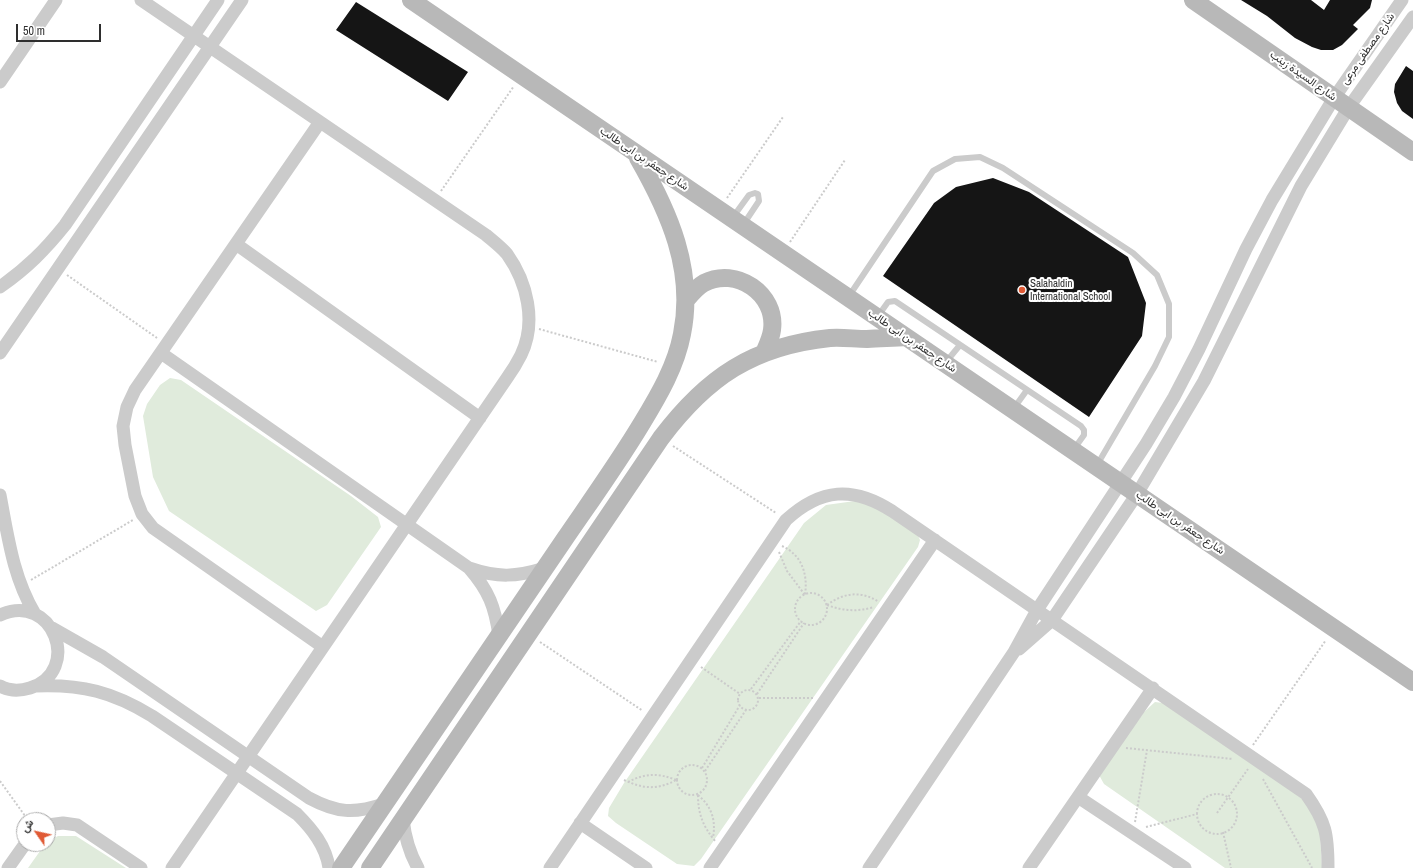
<!DOCTYPE html>
<meta charset="utf-8">
<style>
body{margin:0}
#map{position:relative;width:1413px;height:868px;overflow:hidden;background:#fff;font-family:"Archivo Narrow",Vazirmatn,sans-serif}
canvas{display:block}
.north{position:absolute;left:16px;top:812px;width:40px;height:40px;box-sizing:border-box;background:#fff;border:1px solid #ababab;border-radius:50%;rotate:304deg;font-size:11px;font-weight:700;line-height:16px;text-align:center;color:#2e2e2e}
.north::after{content:'';display:block;margin:auto;width:14px;height:18px;background:#e05a35;clip-path:polygon(50% 0,100% 100%,50% 72%,0 100%)}
.scale{position:absolute;left:16px;top:24px;width:85px;height:18px;box-sizing:border-box;border:2px solid #2e2e2e;border-top:0;padding-left:5px;font-size:12px;line-height:14px;white-space:nowrap;color:#2e2e2e;-webkit-text-stroke:3px #fff;paint-order:stroke}
</style>
<div id="map">
<canvas width="1413" height="868"></canvas>
<div class="north">ش</div>
<div class="scale">50 m</div>
</div>
<script>
const c = document.querySelector('canvas').getContext('2d');
c.lineJoin = 'round';
function paint(path, color) { c.fillStyle = color; c.fill(path, 'evenodd'); }
function stroke(path, color, width, dash) { c.strokeStyle = color; c.lineWidth = width; c.lineCap = dash ? 'butt' : 'round'; c.setLineDash(dash || []); c.stroke(path); }
function write(font, color, halo, rows, align = 'center') {
  c.font = font + ' "Archivo Narrow",Vazirmatn,sans-serif'; c.lineWidth = 4; c.setLineDash([]); c.textBaseline = 'middle'; c.strokeStyle = halo; c.fillStyle = color; for (const [text, x, y, turn = 0] of rows) {
    c.save(); c.translate(x, y); c.rotate((+turn || 0) * Math.PI / 180); c.textAlign = isNaN(turn) ? turn : align; if (halo) c.strokeText(text, 0, 0); c.fillText(text, 0, 0); c.restore();
  }
}
const green = new Path2D(`
 M 170,378 L 181,380 L 351,496 L 378,517 L 381,527 L 327,605 L 316,611 L 169,511 L 153,477 L 143,416 L 147,404 L 160,385 Z
 M 862,500 L 916,531 L 920,540 L 918,547 L 701,859 L 694,866 L 677,864 L 616,823 L 608,816 L 609,808 L 624,783 L 804,523 L 826,505 Z
 M 1155,702 L 1163,703 L 1275,777 L 1312,807 L 1320,833 L 1322,868 L 1225,868 L 1104,784 L 1099,775 L 1144,712 Z
 M 58,836 L 76,836 L 126,868 L 28,868 L 45,844 L 48,844 L 48,841 Z`);
const building = new Path2D(`
 M 1241,0 L 1311,0 L 1324,10 L 1330,0 L 1372,0 L 1370,8 L 1353,25 L 1358,29 L 1342,45 L 1333,50 L 1321,50 L 1312,47 L 1295,38 L 1267,16 Z
 M 356,2 L 468,72 L 448,101 L 336,30 Z
 M 1406,66 L 1413,71 L 1413,119 L 1402,111 L 1397,103 L 1394,92 L 1395,84 Z
 M 993,178 L 1029,192 L 1128,257 L 1146,303 L 1142,336 L 1089,417 L 883,276 L 934,203 L 956,187 Z`);
const path = new Path2D(`
 M 441,191 L 514,86
 M 727,198 L 783,117
 M 790,242 L 845,160
 M 67,275 L 157,338
 M 539,329 L 658,362
 M 673,446 L 776,513
 M 782,546 C 802,555 808,574 805,595
 M 779,552 L 787,571 L 805,595
 M 31,580 L 133,520
 M795 609a16 16 0 1 1 32 0a16 16 0 1 1-32 0Z
 M 827,605 C 843,611 858,612 874,607
 M 827,605 C 843,593 861,590 879,602
 M 540,642 L 643,711
 M 701,667 L 740,694
 M 751,689 L 801,621
 M738 700a10 10 0 1 1 20 0a10 10 0 1 1-20 0Z
 M 757,694 L 804,623
 M 759,698 L 813,698
 M 1253,745 L 1326,640
 M 1126,748 L 1233,759
 M677 780a15 15 0 1 1 30 0a15 15 0 1 1-30 0Z
 M 702,768 L 740,705
 M 705,771 L 746,710
 M 1263,779 L 1312,868
 M 624,780 C 643,789 658,790 676,780
 M 0,781 L 28,820
 M 628,782 C 645,773 659,773 676,780
 M1197 814a20 20 0 1 1 40 0a20 20 0 1 1-40 0Z
 M 698,795 C 698,814 703,826 715,841
 M 698,795 C 712,807 716,820 713,838
 M 1217,813 L 1248,769
 M 1135,822 L 1147,750
 M 1146,827 L 1197,814
 M 1223,832 L 1231,868`);
const lane = new Path2D(`
 M 733,217 L 749,195 L 755,193 L 758,194 L 759,201 L 743,225
 M 849,296 L 933,171 L 955,159 L 980,157 L 1003,168 L 1133,253 L 1157,275 L 1169,304 L 1169,337 L 1155,366 L 1097,465
 M 878,316 L 888,302 L 895,301 L 1081,426 L 1084,430 L 1084,435 L 1074,449
 M 946,362 L 960,345
 M 1014,408 L 1027,390`);
const street = new Path2D(`
 M 141,0 L 486,235 C 493,241 501,247 507,254 C 527,282 537,322 521,355 C 517,363 512,371 507,378 L 172,868
 M 0,82 L 56,0
 M 320,122 L 135,390 L 127,407 L 123,426 L 125,445 L 135,496 L 142,514 L 153,528 L 323,647
 M 236,244 L 480,418
 M 0,287 C 27,268 45,250 65,225 L 218,0
 M 0,353 L 242,0
 M 161,353 L 469,568 C 489,591 495,607 499,636
 M 0,495 C 8,537 13,577 35,614
 M 469,568 C 498,578 516,577 545,568
 M 0,615 C 53,591 83,671 30,688 C 20,691 9,691 0,686
 M 52,628 L 103,657 L 309,798 C 337,813 354,814 384,804
 M 1019,649 L 1052,620 L 1137,494 L 1204,381 L 1301,186 L 1349,107 L 1413,17
 M 35,686 C 82,684 113,692 152,716 L 297,814 C 312,829 326,846 329,868
 M 1078,797 L 1185,868
 M 403,819 C 405,838 409,852 418,868
 M 580,823 L 646,868
 M 48,825 L 63,823 L 77,825 L 141,868
 M 8,868 L 25,844
 M 550,868 L 786,520 C 821,488 853,486 892,511 L 1306,794 C 1326,822 1328,834 1328,868
 M 710,868 L 935,540
 M 869,868 L 1014,652 L 1037,610 L 1146,444 L 1174,397 L 1199,349 L 1246,249 L 1272,200 L 1334,98 L 1402,0
 M 1029,868 L 1153,688`);
const secondary = new Path2D(`
 M 411,0 L 1413,682
 M 1193,0 L 1413,152
 M 686,300 C 691,294 697,287 704,283 C 736,266 777,294 772,330 C 771,338 767,346 764,353
 M 341,868 C 415,759 490,649 564,540 C 590,502 618,463 642,423 C 659,395 676,366 682,334 C 695,270 669,212 638,158
 M 370,868 L 661,438 C 707,377 753,346 830,338 C 842,337 855,339 867,339 C 880,338 893,338 906,337`);
const markers = [
 [1022,290,4,"#e05a35"]
];
const streetNames = [
 ["شارع مصطفى مرعى",1368,49,-55],
 ["شارع السيدة زينب",1303,76,35],
 ["شارع جعفر بن ابى طالب",644,159,34],
 ["شارع جعفر بن ابى طالب",912,341,34],
 ["شارع جعفر بن ابى طالب",1180,523,34]
];
const poiNames = [
 ["Salahaldin",1030,284],
 ["International School",1030,297]
];
paint(green, '#e0ebdc');
paint(building, '#151515');
stroke(path, '#cbcbcb', 2, [2, 2]);
stroke(lane, '#cbcbcb', 6);
stroke(street, '#cbcbcb', 13);
stroke(secondary, '#b8b8b8', 18);
for (const [x, y, r, color] of markers) { const dot = new Path2D(); dot.arc(x, y, r, 0, 2 * Math.PI); c.fillStyle = color; c.fill(dot); stroke(dot, '#fff', 1.5); }
write('11px', '#2e2e2e', '#fff', streetNames);
write('11px', '#2e2e2e', '#fff', poiNames, 'left');
</script>
